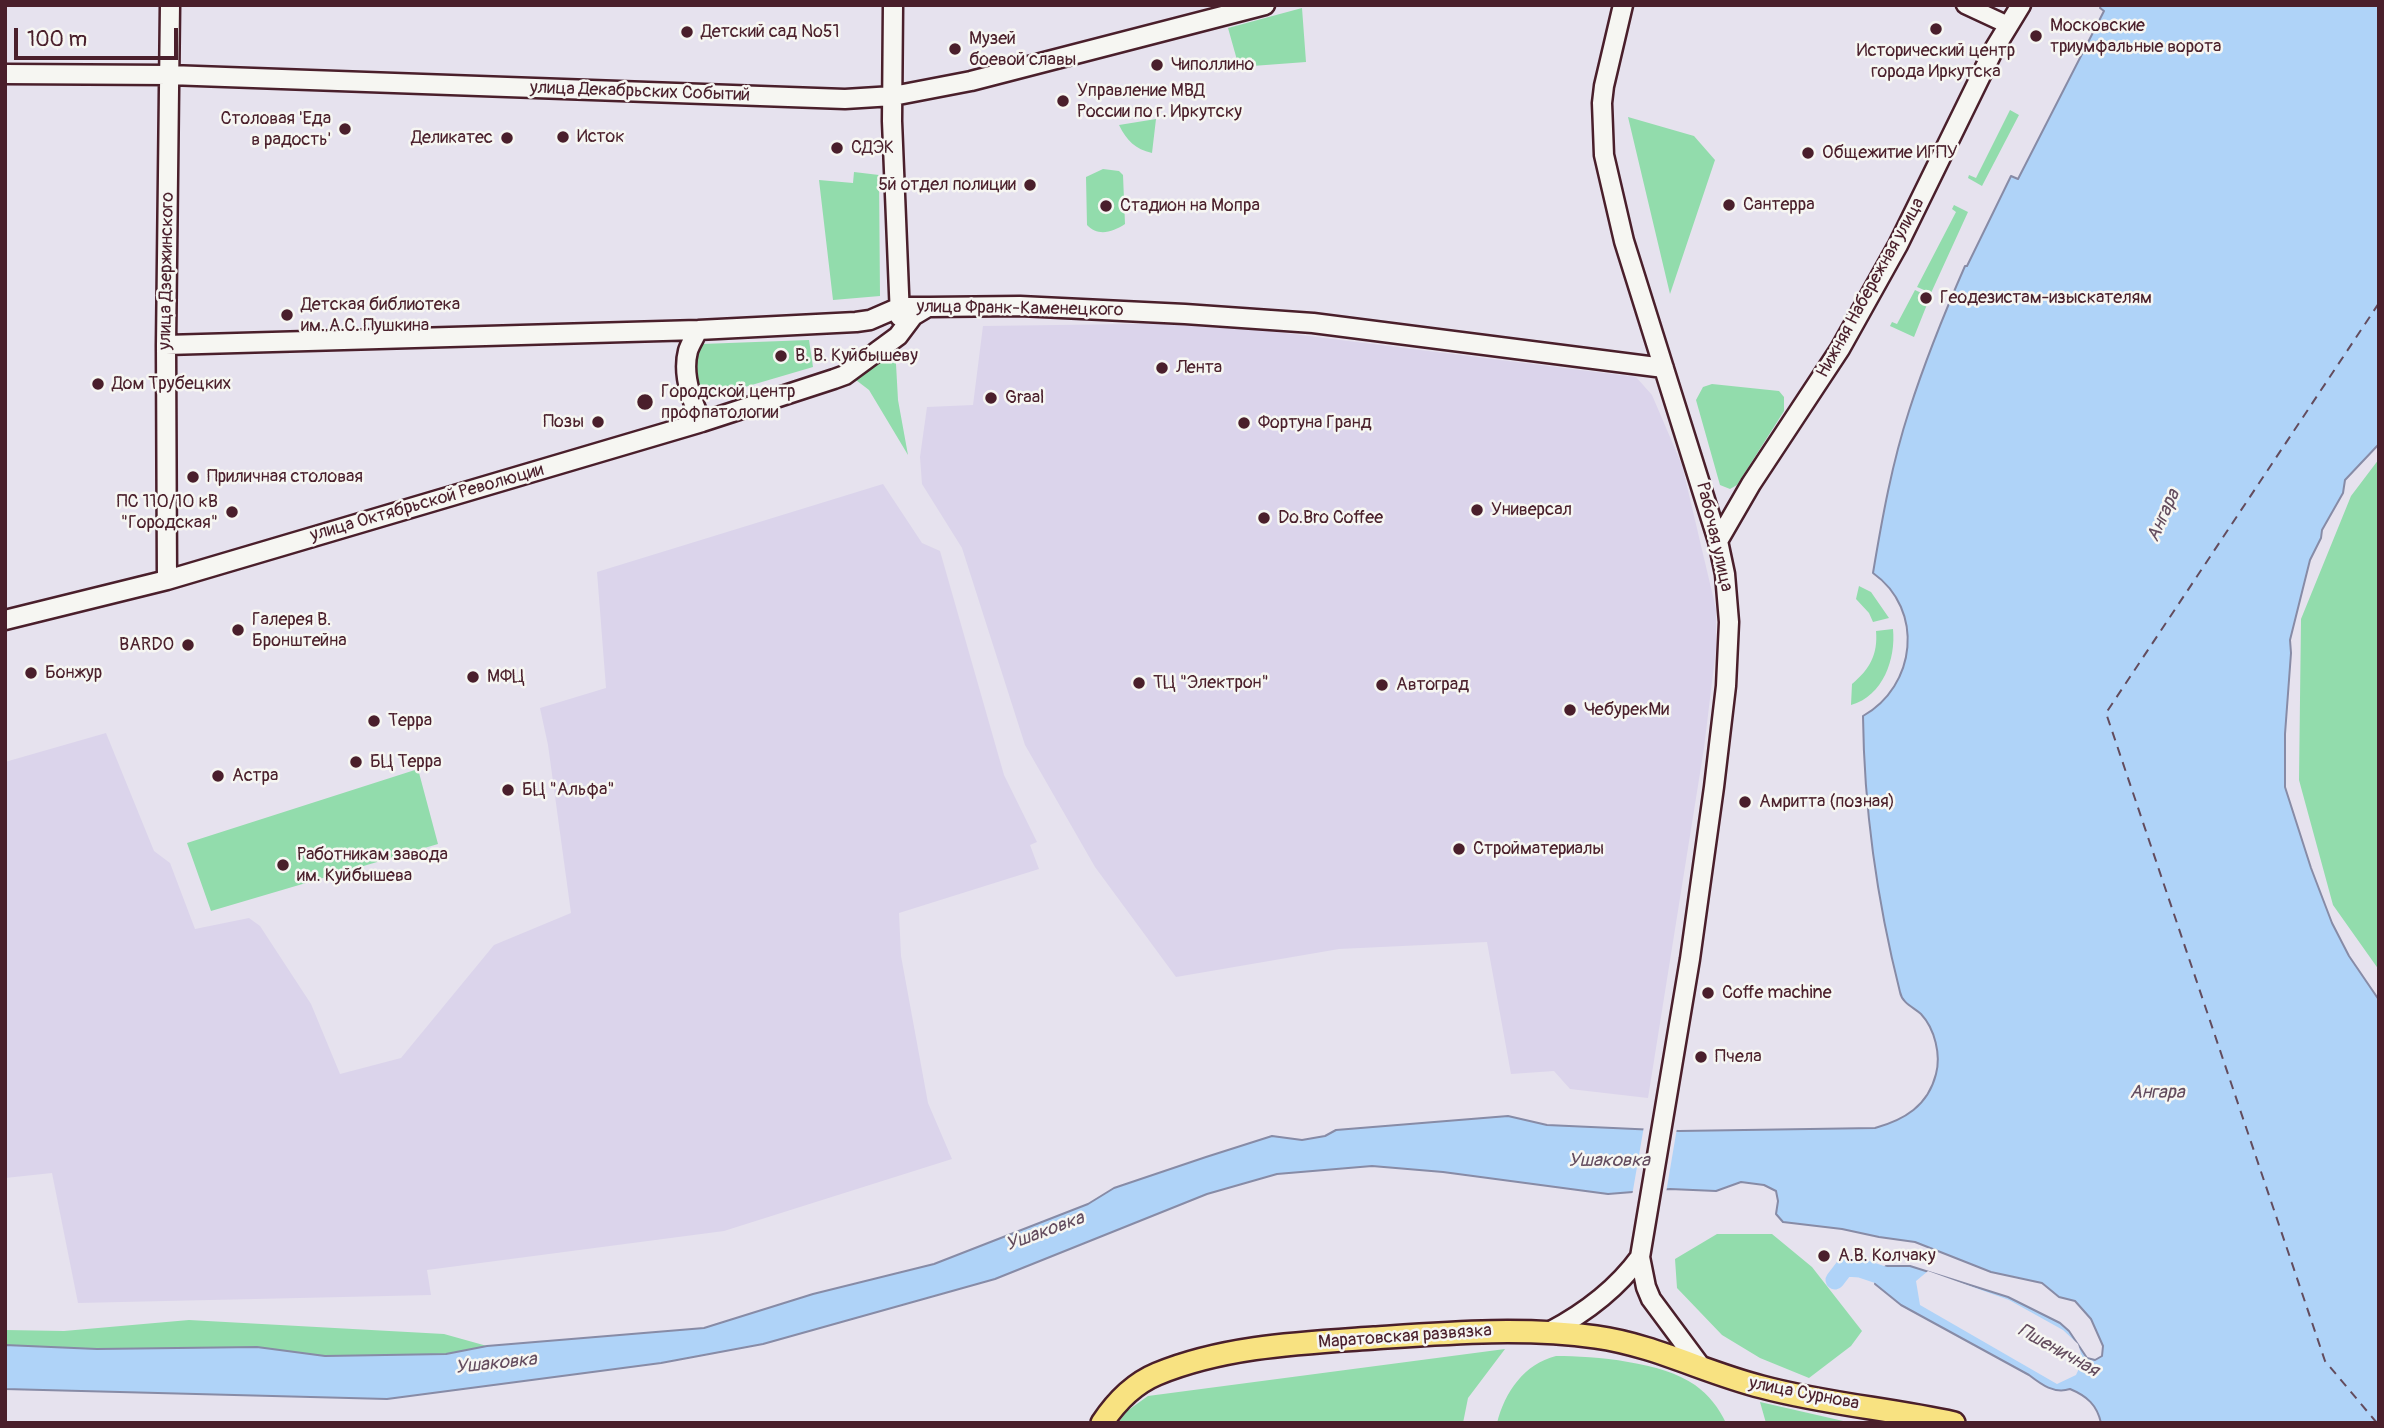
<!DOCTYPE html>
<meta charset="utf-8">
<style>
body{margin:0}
#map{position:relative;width:2384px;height:1428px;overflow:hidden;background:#e6e2ee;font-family:Pangolin,sans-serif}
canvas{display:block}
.frame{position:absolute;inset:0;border:7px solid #4a1f2b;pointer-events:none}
.scale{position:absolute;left:14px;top:28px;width:164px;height:32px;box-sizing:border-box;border:4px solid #4a1f2b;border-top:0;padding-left:9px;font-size:21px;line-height:24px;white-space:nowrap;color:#4a1f2b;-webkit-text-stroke:5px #f6f6f2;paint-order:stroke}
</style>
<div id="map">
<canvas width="2384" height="1428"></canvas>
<div class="frame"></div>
<div class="scale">100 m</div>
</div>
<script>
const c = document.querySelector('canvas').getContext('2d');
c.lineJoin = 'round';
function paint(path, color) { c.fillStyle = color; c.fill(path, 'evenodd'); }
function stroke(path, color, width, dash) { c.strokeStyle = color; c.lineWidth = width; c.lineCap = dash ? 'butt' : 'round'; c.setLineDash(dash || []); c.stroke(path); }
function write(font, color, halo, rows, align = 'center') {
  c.font = font + ' Pangolin,sans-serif'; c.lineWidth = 5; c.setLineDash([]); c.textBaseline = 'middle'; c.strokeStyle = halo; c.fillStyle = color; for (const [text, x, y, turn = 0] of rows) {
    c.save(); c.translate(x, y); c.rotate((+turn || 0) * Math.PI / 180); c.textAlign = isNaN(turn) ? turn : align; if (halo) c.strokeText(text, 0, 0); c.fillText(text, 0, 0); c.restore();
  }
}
const built = new Path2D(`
 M 1205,323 L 1636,377 L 1652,395 L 1682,465 L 1716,609 L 1716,649 L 1704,748 L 1648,1098 L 1570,1089 L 1554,1071 L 1511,1074 L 1487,942 L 1339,949 L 1176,977 L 1095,867 L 1025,745 L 962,548 L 922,484 L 920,457 L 927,407 L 973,405 L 983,326 Z
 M 883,484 L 922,543 L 940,551 L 1004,775 L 1037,842 L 1030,845 L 1039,869 L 899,913 L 901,956 L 928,1103 L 952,1159 L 724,1231 L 427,1270 L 431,1295 L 78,1303 L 52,1173 L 5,1178 L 5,762 L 106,733 L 154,851 L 170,863 L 195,929 L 249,918 L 260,926 L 311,1004 L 340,1074 L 401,1058 L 494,945 L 571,913 L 548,745 L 540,708 L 606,688 L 597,572 Z`);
const green = new Path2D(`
 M 1302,8 L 1306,62 L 1239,67 L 1228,28 Z
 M 2010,110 L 2019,115 L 1982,186 L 1968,178 L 1969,175 L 1976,178 Z
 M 1628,117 L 1694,136 L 1715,160 L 1670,294 Z
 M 1156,119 L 1152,153 C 1135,149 1127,141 1119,125 Z
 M 1103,169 L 1119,171 L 1123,175 L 1125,224 C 1113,232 1098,237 1087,225 L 1086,177 Z
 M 854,172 L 879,175 L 880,296 L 833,300 L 819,180 L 853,183 Z
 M 1954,205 L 1968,212 L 1931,293 L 1917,287 L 1956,212 L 1952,209 Z
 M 1915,290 L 1930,297 L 1914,337 L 1890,326 L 1892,322 L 1897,324 Z
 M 809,340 L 813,367 L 704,399 C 692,380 691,364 702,344 Z
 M 895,346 L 898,400 L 908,455 L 869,390 L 852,377 Z
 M 1712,384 L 1779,391 L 1784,397 L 1784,411 L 1737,485 L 1730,489 L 1720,485 L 1696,400 L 1703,387 Z
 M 2379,459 L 2379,970 L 2333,905 L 2299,780 L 2301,619 L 2351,496 Z
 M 1859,586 L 1871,592 L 1889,618 L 1873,622 L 1869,613 L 1856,599 Z
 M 1893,629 C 1896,659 1883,696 1851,705 L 1852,684 C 1870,669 1878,654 1876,631 Z
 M 418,769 L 438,844 L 211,911 L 187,843 Z
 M 1717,1234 L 1772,1234 L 1812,1267 L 1862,1331 L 1851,1346 L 1809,1378 L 1760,1358 L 1722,1335 L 1677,1288 L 1675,1259 Z
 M 189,1320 L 444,1334 L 487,1346 L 446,1354 L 325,1356 L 257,1347 L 97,1349 L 5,1345 L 5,1330 L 64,1331 Z
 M 1505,1349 L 1468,1398 L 1463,1423 L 1118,1423 L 1127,1411 L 1148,1396 Z
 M 1556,1356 C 1595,1356 1663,1362 1695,1385 C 1709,1395 1719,1408 1726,1423 L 1497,1423 C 1505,1392 1524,1364 1556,1356 Z
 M 1760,1402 L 1852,1423 L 1766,1423 Z`);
const water = new Path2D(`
 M 2101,5 L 2379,5 L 2379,444 L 2345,480 L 2343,493 L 2322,530 L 2321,538 L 2310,560 L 2290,640 L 2291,653 L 2285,734 L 2285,787 L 2311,868 L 2332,923 L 2349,956 L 2379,1000 L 2379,1423 L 2101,1423 C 2097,1405 2087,1396 2070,1389 C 2054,1394 2042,1385 2029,1375 L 1901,1305 L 1875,1284 L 1877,1275 L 1886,1266 L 1910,1266 L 2008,1297 L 2060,1323 L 2069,1331 L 2087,1358 L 2095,1360 L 2102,1356 L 2103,1346 L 2091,1319 L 2075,1301 L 2059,1297 L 2042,1283 L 1991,1272 L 1915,1242 L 1879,1237 L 1842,1229 L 1783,1222 L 1776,1214 L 1778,1201 L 1776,1191 L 1764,1185 L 1741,1182 L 1716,1191 L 1670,1189 L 1608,1194 L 1443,1172 L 1372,1166 L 1277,1174 L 1207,1194 L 995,1279 L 763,1344 L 661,1363 L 387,1399 L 5,1389 L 5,1345 L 97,1349 L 257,1347 L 325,1356 L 446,1354 L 487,1346 L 704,1328 L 813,1294 L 934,1264 L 1088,1204 L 1114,1188 L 1206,1157 L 1272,1136 L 1302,1140 L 1325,1136 L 1336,1130 L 1508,1116 L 1547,1125 L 1679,1131 L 1875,1128 C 1904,1120 1928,1106 1936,1074 C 1941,1055 1935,1029 1921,1014 C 1913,1007 1902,1003 1900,992 C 1877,901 1864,809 1863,716 C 1916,686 1925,610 1873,573 C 1882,519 1892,463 1909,411 C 1925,361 1944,314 1965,266 L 1967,266 L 2011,176 L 2018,179 L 2104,11 L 2100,8 Z`);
const pier = new Path2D(`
 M 1644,1126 L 1677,1128 L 1666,1193 L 1632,1196 Z
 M 1928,1271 L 2009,1300 L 2063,1330 L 2078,1344 L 2083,1360 L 2076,1375 L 2057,1384 L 1920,1305 L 1916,1281 Z`);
const river = new Path2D(`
 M 1835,1280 L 1845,1267 L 1860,1268 L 1902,1282`);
const ferry = new Path2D(`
 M 2377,1423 L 2325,1361 L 2106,713 L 2379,303`);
const tertiary = new Path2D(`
 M 1965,5 L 2008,25`);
const secondary = new Path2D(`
 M 893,5 L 892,121 L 900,317
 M 1623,5 L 1604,86 L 1602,103 L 1604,155 L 1624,241 L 1718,541 L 1725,574 L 1729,622 L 1726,686 L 1714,787 L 1690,959 L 1640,1257 L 1646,1287 L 1651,1299 L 1700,1365
 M 5,74 L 169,75 L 845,99 L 893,96 L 971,81 L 1265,5
 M 698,330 C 695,337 690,344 688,351 C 682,374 692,402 702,422
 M 166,345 L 698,330 L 856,322 L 870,320 L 900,307 L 930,307 L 1020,306 L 1185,314 L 1313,323 L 1664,368
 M 1718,541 L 1751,484 L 1840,349 L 1898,245 L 1993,51 L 2021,5
 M 167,580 L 166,345 L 170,5
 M 5,620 L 167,580 L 702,422 L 834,379 L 845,375 L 898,336 L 913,316 L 928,307
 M 1549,1332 C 1585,1313 1616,1290 1640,1257`);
const primary = new Path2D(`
 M 1102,1423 C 1116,1402 1133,1384 1157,1374 C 1225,1346 1302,1343 1374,1338 C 1448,1333 1522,1327 1596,1337 C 1654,1345 1706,1373 1762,1387 C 1825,1404 1891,1409 1954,1423`);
const markers = [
 [1936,29,7,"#4a1f2b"],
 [687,32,7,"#4a1f2b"],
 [2036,36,7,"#4a1f2b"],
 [955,49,7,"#4a1f2b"],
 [1157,65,7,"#4a1f2b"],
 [1063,101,7,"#4a1f2b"],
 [345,129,7,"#4a1f2b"],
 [563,137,7,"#4a1f2b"],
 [507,138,7,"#4a1f2b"],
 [837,148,7,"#4a1f2b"],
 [1808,153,7,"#4a1f2b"],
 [1030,185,7,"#4a1f2b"],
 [1729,205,7,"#4a1f2b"],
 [1106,206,7,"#4a1f2b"],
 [1926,298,7,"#4a1f2b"],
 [287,315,7,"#4a1f2b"],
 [781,356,7,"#4a1f2b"],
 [1162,368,7,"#4a1f2b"],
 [98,384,7,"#4a1f2b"],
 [991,398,7,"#4a1f2b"],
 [645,402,9,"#4a1f2b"],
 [598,422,7,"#4a1f2b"],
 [1244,423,7,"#4a1f2b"],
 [193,477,7,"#4a1f2b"],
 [1477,510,7,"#4a1f2b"],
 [232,512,7,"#4a1f2b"],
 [1264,518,7,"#4a1f2b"],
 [238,630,7,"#4a1f2b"],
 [188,645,7,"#4a1f2b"],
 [31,673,7,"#4a1f2b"],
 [473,677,7,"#4a1f2b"],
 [1139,683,7,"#4a1f2b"],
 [1382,685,7,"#4a1f2b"],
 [1570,710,7,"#4a1f2b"],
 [374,721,7,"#4a1f2b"],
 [356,762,7,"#4a1f2b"],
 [218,776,7,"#4a1f2b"],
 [508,790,7,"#4a1f2b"],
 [1745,802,7,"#4a1f2b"],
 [1459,849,7,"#4a1f2b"],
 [283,865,7,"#4a1f2b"],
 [1708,993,7,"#4a1f2b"],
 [1701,1057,7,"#4a1f2b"],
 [1824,1256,7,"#4a1f2b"]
];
const poiNames = [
 ["Московские",2050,26],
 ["триумфальные ворота",2050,47],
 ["Детский сад №51",701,32],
 ["Музей",969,39],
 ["боевой славы",969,60],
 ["Исторический центр",1936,51,"center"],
 ["города Иркутска",1936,72,"center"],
 ["Чиполлино",1171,65],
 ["Управление МВД",1077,91],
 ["России по г. Иркутску",1077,112],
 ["Столовая 'Еда",331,119,"right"],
 ["в радость'",331,140,"right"],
 ["Исток",577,137],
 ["Деликатес",493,138,"right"],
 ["СДЭК",851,148],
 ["Общежитие ИГПУ",1822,153],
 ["5й отдел полиции",1016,185,"right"],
 ["Сантерра",1743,205],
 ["Стадион на Мопра",1120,206],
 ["Геодезистам-изыскателям",1940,298],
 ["Детская библиотека",301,305],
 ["им. А.С. Пушкина",301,326],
 ["В. В. Куйбышеву",795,356],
 ["Лента",1176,368],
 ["Дом Трубецких",112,384],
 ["Городской центр",661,392],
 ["профпатологии",661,413],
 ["Graal",1005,398],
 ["Позы",584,422,"right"],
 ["Фортуна Гранд",1258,423],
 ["Приличная столовая",207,477],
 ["ПС 110/10 кВ",218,502,"right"],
 ["\"Городская\"",218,523,"right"],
 ["Универсал",1491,510],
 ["Do.Bro Coffee",1278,518],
 ["Галерея В.",252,620],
 ["Бронштейна",252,641],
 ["BARDO",174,645,"right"],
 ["Бонжур",45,673],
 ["МФЦ",487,677],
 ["ТЦ \"Электрон\"",1153,683],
 ["Автоград",1396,685],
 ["ЧебурекМи",1584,710],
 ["Терра",388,721],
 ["БЦ Терра",370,762],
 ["Астра",232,776],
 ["БЦ \"Альфа\"",522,790],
 ["Амритта (позная)",1759,802],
 ["Стройматериалы",1473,849],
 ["Работникам завода",297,855],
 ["им. Куйбышева",297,876],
 ["Coffe machine",1722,993],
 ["Пчела",1715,1057],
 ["А.В. Колчаку",1838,1256]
];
const streetNames = [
 ["улица Декабрьских Событий",640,92,2],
 ["улица Дзержинского",167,271,-89],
 ["Нижняя Набережная улица",1871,288,-61],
 ["улица Франк-Каменецкого",1020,309,1],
 ["улица Октябрьской Революции",427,503,-16],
 ["Рабочая улица",1714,537,77],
 ["Маратовская развязка",1405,1337,-4],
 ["улица Сурнова",1804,1394,11]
];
const waterNames = [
 ["Ангара",2164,516,-66],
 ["Ангара",2157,1093],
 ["Ушаковка",1609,1161],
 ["Ушаковка",1045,1232,-20],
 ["Пшеничная",2058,1351,29],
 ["Ушаковка",496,1364,-6]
];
paint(built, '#dbd4eb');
paint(green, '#92dcac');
paint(water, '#afd3f8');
stroke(water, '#878ba6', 2);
paint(pier, '#e6e2ee');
stroke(river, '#afd3f8', 19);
stroke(ferry, '#634c5e', 2, [9, 7]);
stroke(tertiary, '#4a1f2b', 21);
stroke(secondary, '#4a1f2b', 23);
stroke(primary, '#4a1f2b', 26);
stroke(tertiary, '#f6f6f2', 16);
stroke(secondary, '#f6f6f2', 18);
stroke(primary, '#f8e281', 21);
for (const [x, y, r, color] of markers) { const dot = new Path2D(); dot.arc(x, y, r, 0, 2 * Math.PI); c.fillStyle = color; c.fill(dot); stroke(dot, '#f6f6f2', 2.5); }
write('18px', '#4a1f2b', '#f6f6f2', poiNames, 'left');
write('18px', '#4a1f2b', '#f6f6f2', streetNames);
write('italic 19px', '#634c5e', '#f6f6f2', waterNames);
</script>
